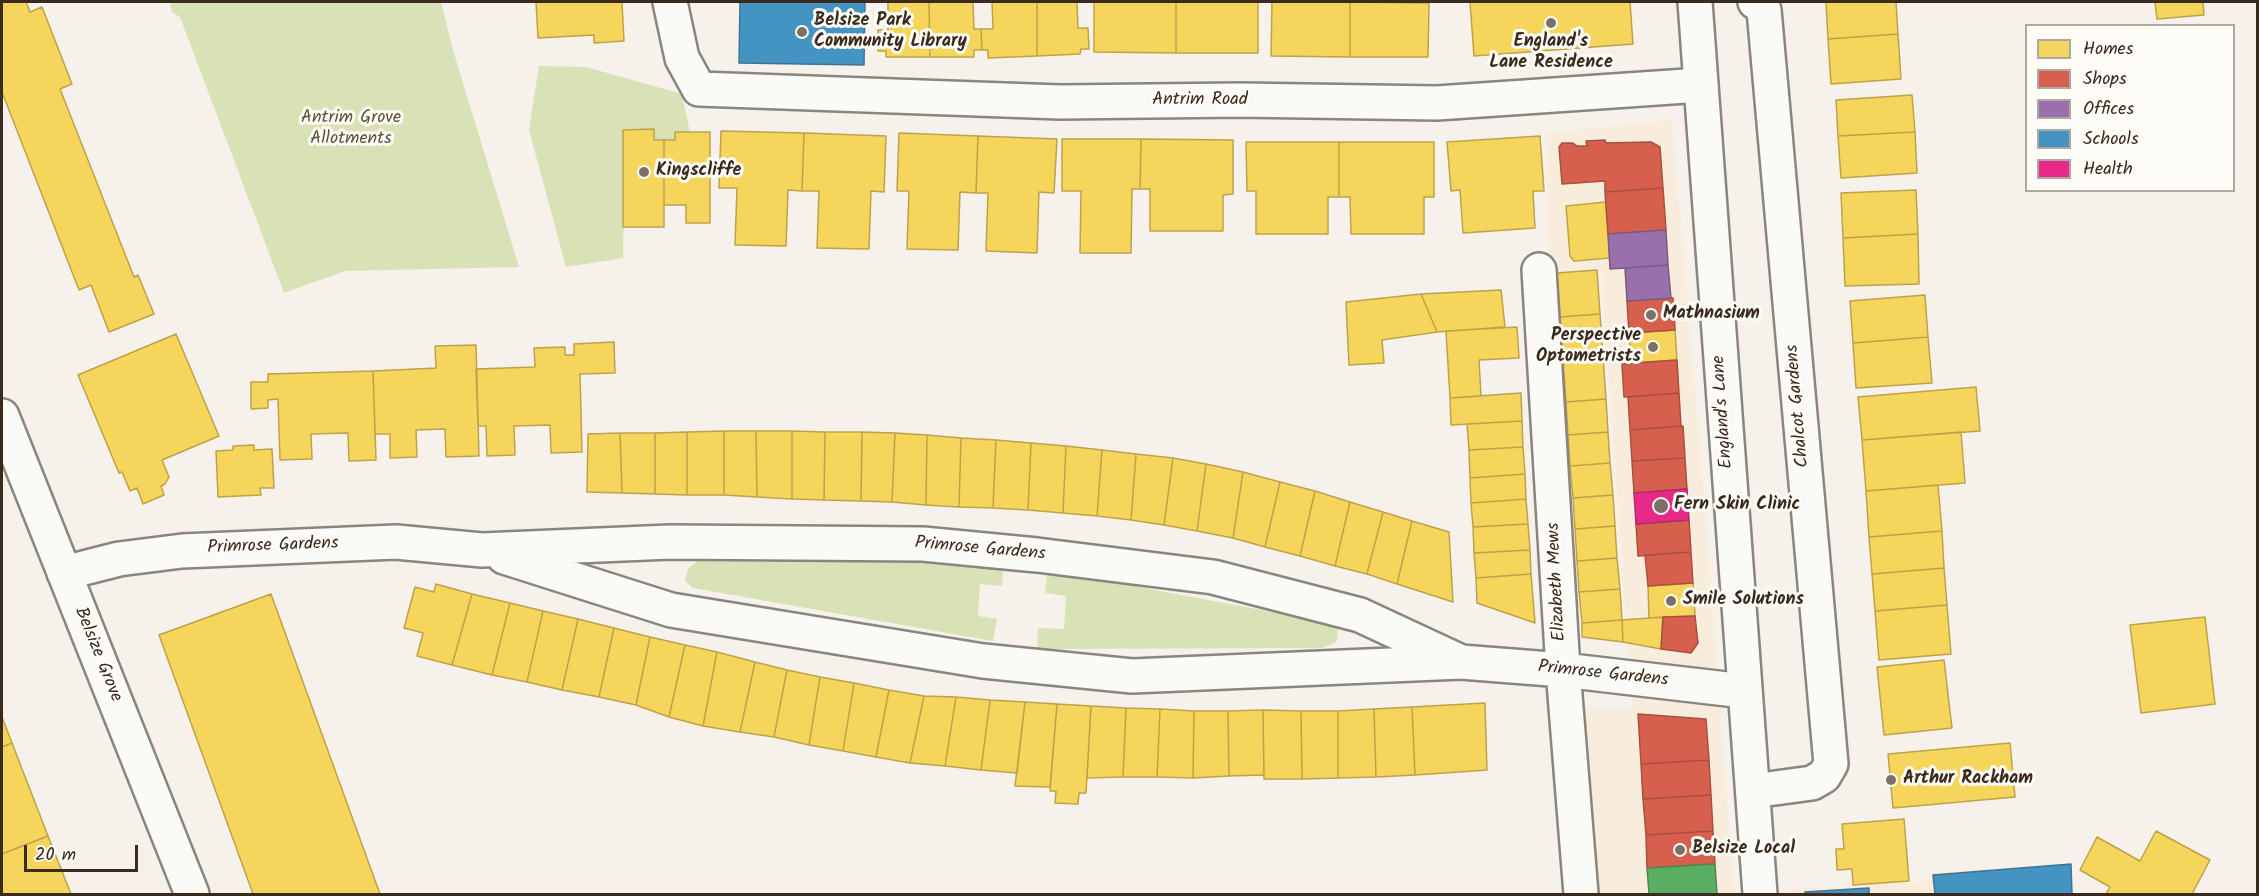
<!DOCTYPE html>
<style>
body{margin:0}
#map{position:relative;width:2259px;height:896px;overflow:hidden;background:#f6f2eb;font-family:Kalam,sans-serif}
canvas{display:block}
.frame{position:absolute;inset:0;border:3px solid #3b2a1e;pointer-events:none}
.legend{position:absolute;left:2025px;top:24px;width:210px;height:168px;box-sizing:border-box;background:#fdfcf7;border:2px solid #afa8a0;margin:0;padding:8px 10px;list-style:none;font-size:18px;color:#3b2a1e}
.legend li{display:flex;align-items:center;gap:12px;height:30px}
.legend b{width:30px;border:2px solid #afa8a0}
.scale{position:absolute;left:24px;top:845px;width:114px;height:27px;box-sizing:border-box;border:3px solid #3b2a1e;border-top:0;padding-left:8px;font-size:18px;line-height:21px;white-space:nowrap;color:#3b2a1e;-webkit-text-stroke:4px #fdfcf7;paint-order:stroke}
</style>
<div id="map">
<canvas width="2259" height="896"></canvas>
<div class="frame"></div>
<ul class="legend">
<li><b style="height:16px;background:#f6d55c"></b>Homes</li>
<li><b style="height:16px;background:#d6604d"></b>Shops</li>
<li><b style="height:16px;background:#9970ab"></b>Offices</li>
<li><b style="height:16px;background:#4393c3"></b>Schools</li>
<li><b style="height:16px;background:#e7298a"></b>Health</li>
</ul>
<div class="scale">20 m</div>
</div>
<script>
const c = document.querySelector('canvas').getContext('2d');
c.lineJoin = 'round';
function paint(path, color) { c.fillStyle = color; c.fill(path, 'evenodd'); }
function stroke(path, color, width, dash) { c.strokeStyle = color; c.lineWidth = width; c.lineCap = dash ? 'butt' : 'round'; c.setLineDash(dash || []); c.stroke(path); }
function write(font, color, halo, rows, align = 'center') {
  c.font = font + ' Kalam,sans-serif'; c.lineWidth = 6; c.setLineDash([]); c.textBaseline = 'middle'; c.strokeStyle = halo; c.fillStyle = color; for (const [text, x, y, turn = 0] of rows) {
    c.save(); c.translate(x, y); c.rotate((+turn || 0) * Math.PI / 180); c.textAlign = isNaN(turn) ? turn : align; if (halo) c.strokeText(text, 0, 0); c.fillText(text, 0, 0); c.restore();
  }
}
const built = new Path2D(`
 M 1672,120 L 1705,504 L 1734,893 L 1931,881 L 1932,872 L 2071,864 L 2072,894 L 1589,894 L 1574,708 L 1632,708 L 1601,270 L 1550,273 L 1545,133 Z`);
const green = new Path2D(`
 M 170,2 L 441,2 L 453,50 L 519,267 L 345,271 L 284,293 L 180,17 L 172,12 Z
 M 539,66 L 586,67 L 682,94 L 691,138 L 675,150 L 625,145 L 623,258 L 566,267 L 529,130 Z
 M 698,561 L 1004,563 L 1002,586 L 980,584 L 978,616 L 997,619 L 993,641 L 693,588 L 685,581 L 688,568 Z
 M 1048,570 L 1326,622 L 1338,630 L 1337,641 L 1323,648 L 1037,649 L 1038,628 L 1064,629 L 1066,596 L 1045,593 Z`);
const homes = new Path2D(`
 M 2,2 L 26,2 L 30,12 L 42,7 L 72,84 L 60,89 L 134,277 L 138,275 L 154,314 L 109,332 L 91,285 L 79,290 L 2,92 Z
 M 536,2 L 622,2 L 624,41 L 594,43 L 594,35 L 538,38 Z
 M 888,2 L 929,2 L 930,57 L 886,57 L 886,51 L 878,51 L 878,30 L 888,30 Z
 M 929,2 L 973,2 L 974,29 L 981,29 L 982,50 L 974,50 L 974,57 L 930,57 Z
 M 992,2 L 1037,2 L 1037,56 L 988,58 L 988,50 L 982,50 L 981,29 L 993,29 Z
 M 1037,2 L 1077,2 L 1078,28 L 1088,28 L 1089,49 L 1081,49 L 1080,54 L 1037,56 Z
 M 1094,2 L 1176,2 L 1176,53 L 1094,52 Z
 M 1176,2 L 1258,2 L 1258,53 L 1176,53 Z
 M 1272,2 L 1350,2 L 1350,57 L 1271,56 Z
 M 1350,2 L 1429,3 L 1428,57 L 1350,57 Z
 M 1470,2 L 1630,2 L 1633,44 L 1474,56 Z
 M 1826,2 L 1896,2 L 1898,34 L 1828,39 Z
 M 2155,2 L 2203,2 L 2204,15 L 2157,19 Z
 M 1898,34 L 1901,79 L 1831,84 L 1828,39 Z
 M 1912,95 L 1915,132 L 1838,136 L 1836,100 Z
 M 654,129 L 654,140 L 664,140 L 664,227 L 623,227 L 623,130 Z
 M 721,131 L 804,133 L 802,191 L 788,190 L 786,246 L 735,245 L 737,188 L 719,188 Z
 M 675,132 L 710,132 L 710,223 L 686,223 L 686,205 L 664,205 L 664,140 L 675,140 Z
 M 1915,132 L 1917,173 L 1841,178 L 1838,136 Z
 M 804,133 L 886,136 L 884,192 L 871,191 L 869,249 L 817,248 L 819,191 L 802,191 Z
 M 899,133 L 978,136 L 976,193 L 960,192 L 958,250 L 907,249 L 909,191 L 897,191 Z
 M 978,136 L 1057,139 L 1054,193 L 1039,192 L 1037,253 L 986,251 L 988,193 L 976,193 Z
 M 1540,136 L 1544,191 L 1533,191 L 1535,228 L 1463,233 L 1460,190 L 1451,191 L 1447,142 Z
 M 1062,139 L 1141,139 L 1140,189 L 1132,189 L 1131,253 L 1080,253 L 1081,191 L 1062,191 Z
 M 1141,139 L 1233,140 L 1233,194 L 1223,195 L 1223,231 L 1150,231 L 1150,189 L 1140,189 Z
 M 1246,142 L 1339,142 L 1339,197 L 1328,197 L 1328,234 L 1256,234 L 1256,191 L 1247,191 Z
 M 1339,142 L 1434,142 L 1434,197 L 1424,197 L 1424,234 L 1351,234 L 1350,197 L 1339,197 Z
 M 1916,190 L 1918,234 L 1843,238 L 1841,193 Z
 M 1606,202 L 1610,258 L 1574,261 L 1570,256 L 1566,206 Z
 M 1918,234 L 1919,284 L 1845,286 L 1843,238 Z
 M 1597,270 L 1600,314 L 1560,317 L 1557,273 Z
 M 1501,290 L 1505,327 L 1437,332 L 1421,294 Z
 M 1421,294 L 1437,332 L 1382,340 L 1384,363 L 1349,365 L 1346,302 Z
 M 1925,295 L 1928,337 L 1853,343 L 1850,301 Z
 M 1600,314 L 1603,357 L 1563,359 L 1560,317 Z
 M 1517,327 L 1519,358 L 1479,360 L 1481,396 L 1450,398 L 1446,331 Z
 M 1675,330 L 1677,360 L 1631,363 L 1629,333 Z
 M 176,334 L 219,436 L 162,460 L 169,477 L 165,484 L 161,486 L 164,495 L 143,504 L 137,488 L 130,491 L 122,472 L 119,473 L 78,375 Z
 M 1928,337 L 1932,383 L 1856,388 L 1853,343 Z
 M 614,342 L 615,373 L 580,374 L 582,452 L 551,453 L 550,425 L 514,426 L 515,455 L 487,456 L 486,426 L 478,426 L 476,369 L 535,367 L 534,348 L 565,347 L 565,355 L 574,355 L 574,344 Z
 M 476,345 L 479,456 L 446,457 L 445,429 L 416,430 L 417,457 L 390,458 L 390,434 L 375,434 L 373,371 L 436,368 L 435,346 Z
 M 1603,357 L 1606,399 L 1566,402 L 1563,359 Z
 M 373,371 L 376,460 L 349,461 L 348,433 L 311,434 L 312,459 L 280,460 L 278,399 L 268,400 L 268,408 L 251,409 L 251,382 L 268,382 L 268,374 Z
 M 1976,387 L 1980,431 L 1862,440 L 1858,397 Z
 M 1521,393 L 1522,421 L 1451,425 L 1450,398 Z
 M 1606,399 L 1608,432 L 1568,435 L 1566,402 Z
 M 1522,421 L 1523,447 L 1469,450 L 1467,424 Z
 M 724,431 L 724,495 L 687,495 L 687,432 Z
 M 724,431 L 756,431 L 757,497 L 724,495 Z
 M 756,431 L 792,431 L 792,499 L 757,497 Z
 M 792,431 L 825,432 L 824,500 L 792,499 Z
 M 687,432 L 687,495 L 655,494 L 655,433 Z
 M 825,432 L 862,432 L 861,501 L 824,500 Z
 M 862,432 L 895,433 L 892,502 L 861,501 Z
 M 1608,432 L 1610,463 L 1570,466 L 1568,435 Z
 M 1961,432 L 1965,483 L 1866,491 L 1862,440 Z
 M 620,433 L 655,433 L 655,494 L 622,493 Z
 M 620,433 L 622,493 L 587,492 L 588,434 Z
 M 895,433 L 927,435 L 926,505 L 892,502 Z
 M 927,435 L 961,438 L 959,507 L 926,505 Z
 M 961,438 L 996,440 L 993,508 L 959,507 Z
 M 996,440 L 1031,443 L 1028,510 L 993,508 Z
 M 1031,443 L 1066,446 L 1063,513 L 1028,510 Z
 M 254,445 L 254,450 L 272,449 L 274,488 L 260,488 L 261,495 L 218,497 L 216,451 L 233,450 L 233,446 Z
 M 1066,446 L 1102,450 L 1097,516 L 1063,513 Z
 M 1523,447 L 1525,474 L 1470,478 L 1469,450 Z
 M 1102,450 L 1136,454 L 1131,520 L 1097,516 Z
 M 1136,454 L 1173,458 L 1164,525 L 1131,520 Z
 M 1173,458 L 1206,464 L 1197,531 L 1164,525 Z
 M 1610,463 L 1613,495 L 1573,498 L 1570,466 Z
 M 1206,464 L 1243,472 L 1233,538 L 1197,531 Z
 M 1243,472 L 1280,482 L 1265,547 L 1233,538 Z
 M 1525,474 L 1526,499 L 1471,503 L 1470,478 Z
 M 1280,482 L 1315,491 L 1300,556 L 1265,547 Z
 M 1938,485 L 1942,531 L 1869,537 L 1866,491 Z
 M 1315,491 L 1350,502 L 1335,566 L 1300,556 Z
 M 1613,495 L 1615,526 L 1575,529 L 1573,498 Z
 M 1526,499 L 1528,524 L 1473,527 L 1471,503 Z
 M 1350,502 L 1383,512 L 1367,574 L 1335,566 Z
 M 1383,512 L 1412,521 L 1397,584 L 1367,574 Z
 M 1412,521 L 1449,532 L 1453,602 L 1397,584 Z
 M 1528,524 L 1530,550 L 1474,553 L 1473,527 Z
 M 1615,526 L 1617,558 L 1577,561 L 1575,529 Z
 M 1942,531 L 1944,568 L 1872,574 L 1869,537 Z
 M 1530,550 L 1531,574 L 1476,578 L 1474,553 Z
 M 1617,558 L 1620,589 L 1579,592 L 1577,561 Z
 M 1944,568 L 1947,605 L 1875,611 L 1872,574 Z
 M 1531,574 L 1535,623 L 1477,603 L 1476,578 Z
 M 1693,583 L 1695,616 L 1649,618 L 1648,586 Z
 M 436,584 L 472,594 L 452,665 L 417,656 L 423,633 L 404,628 L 415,587 L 434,592 Z
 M 1620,589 L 1622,620 L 1582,623 L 1579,592 Z
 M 271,594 L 380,894 L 253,894 L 159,635 Z
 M 472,594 L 510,603 L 492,675 L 452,665 Z
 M 510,603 L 543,611 L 527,682 L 492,675 Z
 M 1947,605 L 1951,654 L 1879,660 L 1875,611 Z
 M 543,611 L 578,619 L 562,690 L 527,682 Z
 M 1663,617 L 1661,649 L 1623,642 L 1622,620 Z
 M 2205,617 L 2215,704 L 2141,713 L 2130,625 Z
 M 578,619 L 614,628 L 599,697 L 562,690 Z
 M 1622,620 L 1623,642 L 1582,637 L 1582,623 Z
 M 614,628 L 650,637 L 636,705 L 599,697 Z
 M 650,637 L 685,645 L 669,717 L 636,705 Z
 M 685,645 L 717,652 L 703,726 L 669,717 Z
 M 717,652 L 755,662 L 740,732 L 703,726 Z
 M 1944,660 L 1952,728 L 1884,735 L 1877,667 Z
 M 755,662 L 787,670 L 774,737 L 740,732 Z
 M 787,670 L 820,677 L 809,745 L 774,737 Z
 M 820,677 L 854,683 L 843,751 L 809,745 Z
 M 854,683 L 889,690 L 876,757 L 843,751 Z
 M 889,690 L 924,696 L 910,763 L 876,757 Z
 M 924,696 L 956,697 L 945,766 L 910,763 Z
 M 956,697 L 990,700 L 981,770 L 945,766 Z
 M 990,700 L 1025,702 L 1017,773 L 981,770 Z
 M 1025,702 L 1057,704 L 1050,787 L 1015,786 Z
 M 1485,703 L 1487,770 L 1415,775 L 1412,707 Z
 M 1057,704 L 1091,706 L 1086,793 L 1079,793 L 1078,804 L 1055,803 L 1056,791 L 1050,791 Z
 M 1091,706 L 1126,708 L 1123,777 L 1087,778 Z
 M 1412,707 L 1415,775 L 1376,777 L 1374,709 Z
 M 1126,708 L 1160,709 L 1157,777 L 1123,777 Z
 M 1160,709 L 1194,711 L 1193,778 L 1157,777 Z
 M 1374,709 L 1376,777 L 1338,778 L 1338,711 Z
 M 1263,710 L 1301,711 L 1302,779 L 1264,779 Z
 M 1263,710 L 1264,775 L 1229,776 L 1228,711 Z
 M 1194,711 L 1228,711 L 1229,776 L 1193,778 Z
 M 1301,711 L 1338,711 L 1338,778 L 1302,779 Z
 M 2,717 L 12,743 L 2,747 Z
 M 12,743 L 48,836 L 2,854 L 2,747 Z
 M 2010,743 L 2015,797 L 1893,808 L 1888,754 Z
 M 1904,819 L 1909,881 L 1853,885 L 1852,869 L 1837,870 L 1836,849 L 1844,849 L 1842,824 Z
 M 2156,831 L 2210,860 L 2192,894 L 2106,894 L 2110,887 L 2080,870 L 2097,837 L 2140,861 Z
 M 48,836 L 71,894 L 2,894 L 2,854 Z`);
const shops = new Path2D(`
 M 1605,140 L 1606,143 L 1651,142 L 1660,147 L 1663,188 L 1605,192 L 1605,181 L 1562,184 L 1559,147 L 1562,143 L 1573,143 L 1577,146 L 1587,146 L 1586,141 Z
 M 1663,188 L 1666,230 L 1608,234 L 1605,192 Z
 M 1673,298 L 1675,330 L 1629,333 L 1627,301 Z
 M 1677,360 L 1679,393 L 1624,397 L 1622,364 Z
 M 1679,393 L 1681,426 L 1630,430 L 1628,397 Z
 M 1683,426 L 1685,458 L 1632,461 L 1630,430 Z
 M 1685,458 L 1687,489 L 1634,493 L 1632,461 Z
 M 1689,520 L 1691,552 L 1638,556 L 1636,524 Z
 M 1691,552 L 1693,583 L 1648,586 L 1645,555 Z
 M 1695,616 L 1698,643 L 1691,653 L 1661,649 L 1663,617 Z
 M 1638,714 L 1706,719 L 1709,760 L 1641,764 Z
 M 1709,760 L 1711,795 L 1643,799 L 1641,764 Z
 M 1711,795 L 1713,831 L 1646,835 L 1643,799 Z
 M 1713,831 L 1715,864 L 1647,868 L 1646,835 Z`);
const offices = new Path2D(`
 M 1666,230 L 1668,265 L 1610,269 L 1608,234 Z
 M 1668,265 L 1671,298 L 1627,301 L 1625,268 Z`);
const schools = new Path2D(`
 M 740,2 L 865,2 L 864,65 L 739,63 Z
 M 2071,864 L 2072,894 L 1935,894 L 1933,875 Z
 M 1869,888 L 1869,894 L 1805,894 L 1805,892 Z`);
const health = new Path2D(`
 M 1687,489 L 1689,520 L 1636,524 L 1634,493 Z`);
const public = new Path2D(`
 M 1715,864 L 1717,894 L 1649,894 L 1647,868 Z`);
const minor = new Path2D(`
 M 670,2 L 682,58 L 699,89 L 1060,102 L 1240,100 L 1437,103 L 1701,85
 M 1539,270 L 1563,670 L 1581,894
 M 2,416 L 192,894
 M 504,557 L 671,610 L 983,661 L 1132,676 L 1461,662 L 1563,670 L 1744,691
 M 64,573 L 119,559 L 182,551 L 396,542 L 482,550 L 670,542 L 923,544 L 1037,555 L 1213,577 L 1360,615 L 1461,662
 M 1753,791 L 1812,783 L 1824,776 L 1831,764 L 1764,10 L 1761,5 L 1755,2`);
const tertiary = new Path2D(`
 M 1695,2 L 1760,894`);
const markers = [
 [1551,23,6,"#7c7066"],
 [802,32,6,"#7c7066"],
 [644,172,6,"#7c7066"],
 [1651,315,6,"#7c7066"],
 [1653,347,6,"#7c7066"],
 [1661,506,8,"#7c7066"],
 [1671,601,6,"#7c7066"],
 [1891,780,6,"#7c7066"],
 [1680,850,6,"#7c7066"]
];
const poiNames = [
 ["Belsize Park",814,22],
 ["Community Library",814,43],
 ["England's",1551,43,"center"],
 ["Lane Residence",1551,64,"center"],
 ["Kingscliffe",656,172],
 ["Mathnasium",1663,315],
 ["Perspective",1641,337,"right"],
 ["Optometrists",1641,358,"right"],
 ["Fern Skin Clinic",1674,506],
 ["Smile Solutions",1683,601],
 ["Arthur Rackham",1903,780],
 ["Belsize Local",1692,850]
];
const streetNames = [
 ["Antrim Road",1200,101],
 ["Chalcot Gardens",1799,406,-95],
 ["England's Lane",1724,412,-94],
 ["Primrose Gardens",273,547,-2],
 ["Primrose Gardens",980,550,5],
 ["Elizabeth Mews",1558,582,-93],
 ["Belsize Grove",97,655,68],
 ["Primrose Gardens",1603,675,6]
];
const parkNames = [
 ["Antrim Grove",351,119],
 ["Allotments",351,140]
];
paint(built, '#f8ecdd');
paint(green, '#d8e2b6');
paint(homes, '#f6d55c');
stroke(homes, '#bea249', 1.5);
paint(shops, '#d6604d');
stroke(shops, '#a8503f', 1.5);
paint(offices, '#9970ab');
stroke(offices, '#7d5b81', 1.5);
paint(schools, '#4393c3');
stroke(schools, '#417492', 1.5);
paint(health, '#e7298a');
stroke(health, '#b3296a', 1.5);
paint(public, '#5aae61');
stroke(public, '#51864d', 1.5);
stroke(minor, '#8a857f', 38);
stroke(tertiary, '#8a857f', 38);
stroke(minor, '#fafaf7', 33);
stroke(tertiary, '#fafaf7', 33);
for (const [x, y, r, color] of markers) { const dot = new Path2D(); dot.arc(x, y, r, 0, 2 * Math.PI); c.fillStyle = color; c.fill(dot); stroke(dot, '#fdfcf7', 2); }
write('bold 18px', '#3b2a1e', '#fdfcf7', poiNames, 'left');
write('18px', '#3b2a1e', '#fdfcf7', streetNames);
write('18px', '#5c5439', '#fdfcf7', parkNames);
</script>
